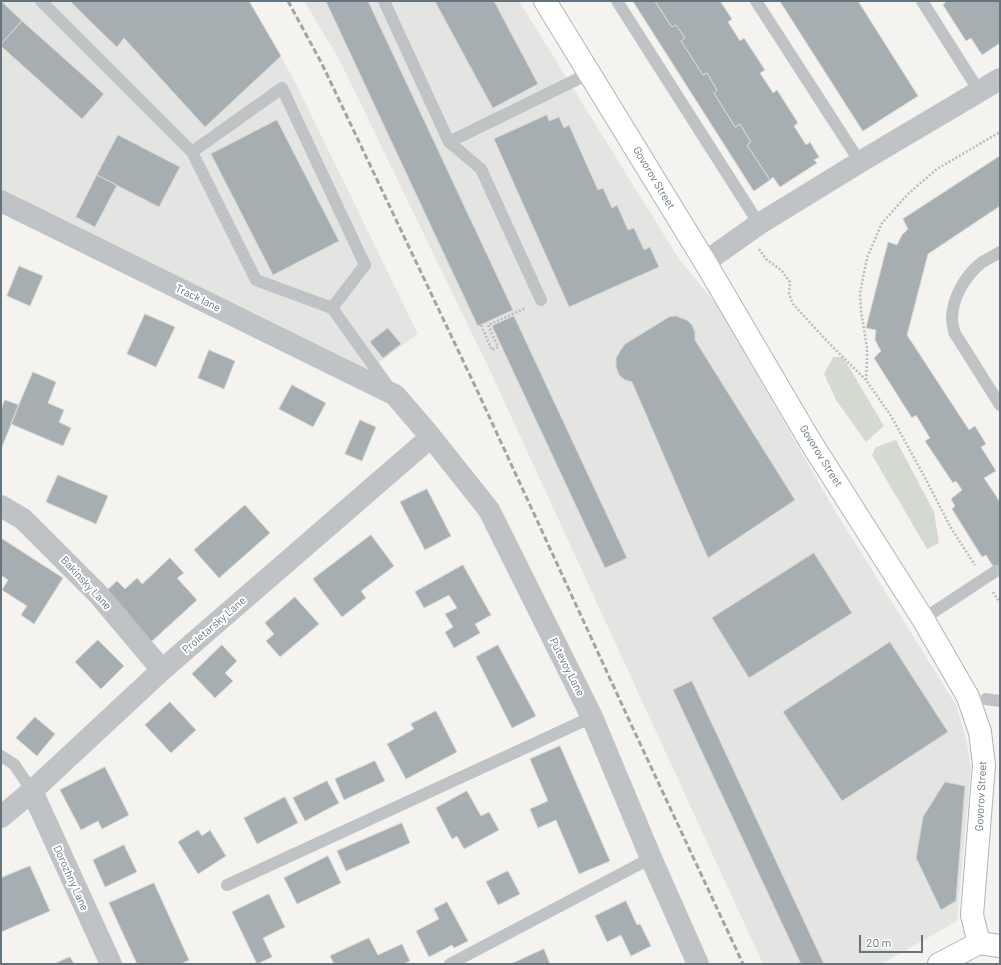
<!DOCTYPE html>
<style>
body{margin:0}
#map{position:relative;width:1001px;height:965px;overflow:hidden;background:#f4f3f0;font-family:Barlow,sans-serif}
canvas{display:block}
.frame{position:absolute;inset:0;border:2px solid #64747f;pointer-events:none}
.scale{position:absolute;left:859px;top:935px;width:64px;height:18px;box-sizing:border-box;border:2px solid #64747f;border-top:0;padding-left:5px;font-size:12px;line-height:14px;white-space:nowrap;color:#64747f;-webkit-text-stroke:3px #fff;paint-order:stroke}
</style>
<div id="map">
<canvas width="1001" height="965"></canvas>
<div class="frame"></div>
<div class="scale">20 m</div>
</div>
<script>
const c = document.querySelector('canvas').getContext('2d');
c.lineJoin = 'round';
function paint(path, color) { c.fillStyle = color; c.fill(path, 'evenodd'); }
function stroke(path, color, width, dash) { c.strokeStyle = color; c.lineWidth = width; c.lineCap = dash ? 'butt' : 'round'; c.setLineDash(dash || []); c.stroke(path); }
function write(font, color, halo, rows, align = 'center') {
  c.font = font + ' Barlow,sans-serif'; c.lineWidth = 4; c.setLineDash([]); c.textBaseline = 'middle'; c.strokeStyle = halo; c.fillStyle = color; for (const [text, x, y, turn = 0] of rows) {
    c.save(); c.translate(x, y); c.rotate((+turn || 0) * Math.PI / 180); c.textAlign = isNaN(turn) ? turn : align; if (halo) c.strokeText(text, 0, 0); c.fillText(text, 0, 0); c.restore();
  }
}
const built = new Path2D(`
 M 1,1 L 249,1 L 293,78 L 418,334 L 366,372 L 1,192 Z
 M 304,1 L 519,1 L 679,259 L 719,308 L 832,506 L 956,705 L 966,738 L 971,768 L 957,921 L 882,964 L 763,964 L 492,375 L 340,61 Z`);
const green = new Path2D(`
 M 833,357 L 843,357 L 884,426 L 866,442 L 836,400 L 824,374 Z
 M 896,440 L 934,512 L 939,543 L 927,549 L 872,455 L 876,447 Z`);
const building = new Path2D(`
 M 1,1 L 22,21 L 1,44 Z
 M 70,1 L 249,1 L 281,56 L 205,127 L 124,38 L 117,47 Z
 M 326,1 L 368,1 L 513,310 L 478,326 Z
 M 435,1 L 494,1 L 538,84 L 493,108 Z
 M 633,1 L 655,1 L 672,27 L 676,25 L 685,38 L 681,41 L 703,75 L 707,73 L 717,90 L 714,93 L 735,127 L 740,124 L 751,142 L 747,145 L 770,180 L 754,191 Z
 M 655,1 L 720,1 L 732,19 L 728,22 L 740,41 L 744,38 L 765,70 L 760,73 L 773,93 L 777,90 L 798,123 L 794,126 L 806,145 L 810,142 L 819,157 L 814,160 L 817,163 L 780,187 L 773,177 L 770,180 L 747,145 L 751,142 L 740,124 L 735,127 L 714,93 L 717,90 L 707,73 L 703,75 L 681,41 L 685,38 L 676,25 L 672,27 Z
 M 780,1 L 858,1 L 918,96 L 863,131 Z
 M 947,1 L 1000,1 L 1000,43 L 982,55 L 971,38 L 966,41 L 943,5 Z
 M 22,21 L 104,94 L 82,119 L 1,46 L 1,44 Z
 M 547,115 L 549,121 L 559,117 L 564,128 L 569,125 L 598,190 L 603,188 L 612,208 L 617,205 L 628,230 L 634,228 L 644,250 L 650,247 L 659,267 L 569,307 L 494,139 Z
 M 277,120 L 339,241 L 273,275 L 211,154 Z
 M 118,135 L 180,167 L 159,207 L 97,175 Z
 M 1000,156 L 1000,206 L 928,254 L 907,335 L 969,430 L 975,426 L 986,444 L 981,447 L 996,471 L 984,478 L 1000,502 L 1000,577 L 986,555 L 982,557 L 952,509 L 955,506 L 951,499 L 962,490 L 956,481 L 953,483 L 925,441 L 930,438 L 916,415 L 912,418 L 874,358 L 881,351 L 875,340 L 876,330 L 866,328 L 888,242 L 897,245 L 902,235 L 908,229 L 903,219 Z
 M 97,175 L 117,185 L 95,227 L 76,217 Z
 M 19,266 L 43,276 L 30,306 L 7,296 Z
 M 145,314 L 175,327 L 156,367 L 127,354 Z
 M 514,316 L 627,558 L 605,568 L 492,326 Z
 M 676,316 L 687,320 L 692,325 L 695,332 L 695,340 L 795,500 L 708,558 L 632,382 L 625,380 L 619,375 L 616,367 L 616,358 L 620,351 L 625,344 L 669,317 Z
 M 388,328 L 401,344 L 383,358 L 370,342 Z
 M 209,350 L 235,361 L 224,389 L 198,378 Z
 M 33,372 L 56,382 L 48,403 L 64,410 L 59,422 L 71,428 L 63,446 L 11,424 Z
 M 292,385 L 326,403 L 313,427 L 279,409 Z
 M 5,400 L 19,405 L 1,449 L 1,410 Z
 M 360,420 L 376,427 L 362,461 L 345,454 Z
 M 58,475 L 108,496 L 96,524 L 46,502 Z
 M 427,489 L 451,536 L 425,550 L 400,502 Z
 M 245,505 L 270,533 L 219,578 L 194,550 Z
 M 371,535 L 394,566 L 361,591 L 366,598 L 342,617 L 313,579 Z
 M 1,538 L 63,578 L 34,624 L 21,615 L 27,606 L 2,590 L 8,580 L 1,575 Z
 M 814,553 L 852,613 L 749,678 L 712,618 Z
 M 170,558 L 184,573 L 177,578 L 197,600 L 151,642 L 105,592 L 117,581 L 125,589 L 137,578 L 142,584 Z
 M 463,565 L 491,615 L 475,624 L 480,633 L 454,648 L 445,632 L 453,627 L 445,614 L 457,608 L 449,595 L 424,608 L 415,592 Z
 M 295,597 L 319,624 L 280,657 L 266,641 L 274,634 L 265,623 Z
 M 98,640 L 124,666 L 101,689 L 75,662 Z
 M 890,642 L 948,732 L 842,801 L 783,712 Z
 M 222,645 L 237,661 L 225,673 L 233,681 L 215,698 L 192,674 Z
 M 498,645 L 536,716 L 512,728 L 476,657 Z
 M 692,681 L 824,964 L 801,964 L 673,690 Z
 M 170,702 L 196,730 L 171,753 L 145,725 Z
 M 436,711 L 457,752 L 406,779 L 387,744 L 414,729 L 411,724 Z
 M 35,717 L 55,734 L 37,756 L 16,738 Z
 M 560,746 L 610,861 L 579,874 L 556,820 L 538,828 L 530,809 L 548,801 L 530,759 Z
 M 375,761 L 385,781 L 344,800 L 335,779 Z
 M 105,767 L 129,815 L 102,829 L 98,821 L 81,830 L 60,790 Z
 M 327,781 L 339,803 L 305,821 L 293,798 Z
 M 945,782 L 965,786 L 956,901 L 941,910 L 916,858 L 923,817 Z
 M 467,791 L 481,816 L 489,812 L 499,830 L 464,849 L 457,836 L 452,839 L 436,808 Z
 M 285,797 L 298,823 L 257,844 L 244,818 Z
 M 402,823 L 410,843 L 346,871 L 337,851 Z
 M 198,830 L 202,836 L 210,830 L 226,856 L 198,874 L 178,842 Z
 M 124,845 L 137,872 L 105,887 L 93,860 Z
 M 328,856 L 341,883 L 297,904 L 284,878 Z
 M 30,866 L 50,911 L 1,932 L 1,878 Z
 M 508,871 L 520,894 L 498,905 L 486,882 Z
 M 154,883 L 189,960 L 181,964 L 137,964 L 109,903 Z
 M 269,894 L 285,927 L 263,938 L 272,957 L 257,964 L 232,912 Z
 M 626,901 L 637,925 L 640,924 L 651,946 L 631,956 L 621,935 L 607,942 L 595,916 Z
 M 447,902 L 468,941 L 454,948 L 452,945 L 429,957 L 416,931 L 439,919 L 434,909 Z
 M 369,938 L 378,955 L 402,944 L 410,961 L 403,964 L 334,964 L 330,956 Z
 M 544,949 L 550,964 L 511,964 Z
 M 70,957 L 74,964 L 54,964 Z`);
const path = new Path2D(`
 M 759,249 L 766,259 L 781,270 L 790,282 L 789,294 L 793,304 L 826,340 L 866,380 L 891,416 L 923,474 L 951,528 L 975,565
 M 481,325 L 492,350 L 498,347 L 488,325 L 526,308
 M 866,380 L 867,361 L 867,348 L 861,311 L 860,293 L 867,258 L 882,223 L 909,193 L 937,169 L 1000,132
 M 993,592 L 1000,603`);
const lane = new Path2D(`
 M 41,1 L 192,152 L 256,280 L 332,308 L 390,389
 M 384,1 L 449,142 L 481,169 L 541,300
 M 617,1 L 759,224
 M 756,1 L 860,162
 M 922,1 L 979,91
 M 449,142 L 590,73
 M 192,152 L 282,88 L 365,265 L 332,308
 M 1000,252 C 994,256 987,259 981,263 C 965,276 952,298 952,319 C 952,323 954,328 954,332 L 1000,405
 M 923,619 L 996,571
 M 986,699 L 1000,701
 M 1,756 L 14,764 L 32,791
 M 227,885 L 592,717
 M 450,964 L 651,858`);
const street = new Path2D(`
 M 1,201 L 395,395 L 431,437 L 489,510 L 592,717 L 651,858 L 698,964
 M 705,262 L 759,224 L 860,162 L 1000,79
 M 1,506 L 23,519 L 98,594 L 162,670
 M 32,791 L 111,964
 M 1,817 L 32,791 L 162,670 L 431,437`);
const secondary = new Path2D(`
 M 545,1 L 705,262 L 810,441 L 923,619 L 968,697 L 980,732 L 984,765 L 972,915 L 979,943
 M 939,964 L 979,943 L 1000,946`);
const rail = new Path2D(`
 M 288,1 L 322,64 L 476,388 L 630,722 L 743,964`);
const streetNames = [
 ["Govorov Street",654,178,59],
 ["Track lane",198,298,26],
 ["Govorov Street",821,456,58],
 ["Bakinsky Lane",86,583,47],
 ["Proletarsky Lane",214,625,-41],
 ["Putevoy Lane",567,667,63],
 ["Govorov Street",981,796,-87],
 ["Dorozhny Lane",71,878,66]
];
paint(built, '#e4e5e3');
paint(green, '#d5dad1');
paint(building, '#a6aeb2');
stroke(building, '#d5d5d2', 1);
stroke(secondary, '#afb5b8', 24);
stroke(path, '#b9bbbd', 2.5, [2, 2]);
stroke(lane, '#bfc3c6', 12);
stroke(street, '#bfc3c6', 22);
stroke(secondary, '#fff', 22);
stroke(rail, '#9ea5a9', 3, [6, 3]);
write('11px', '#64747f', '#fff', streetNames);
</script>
